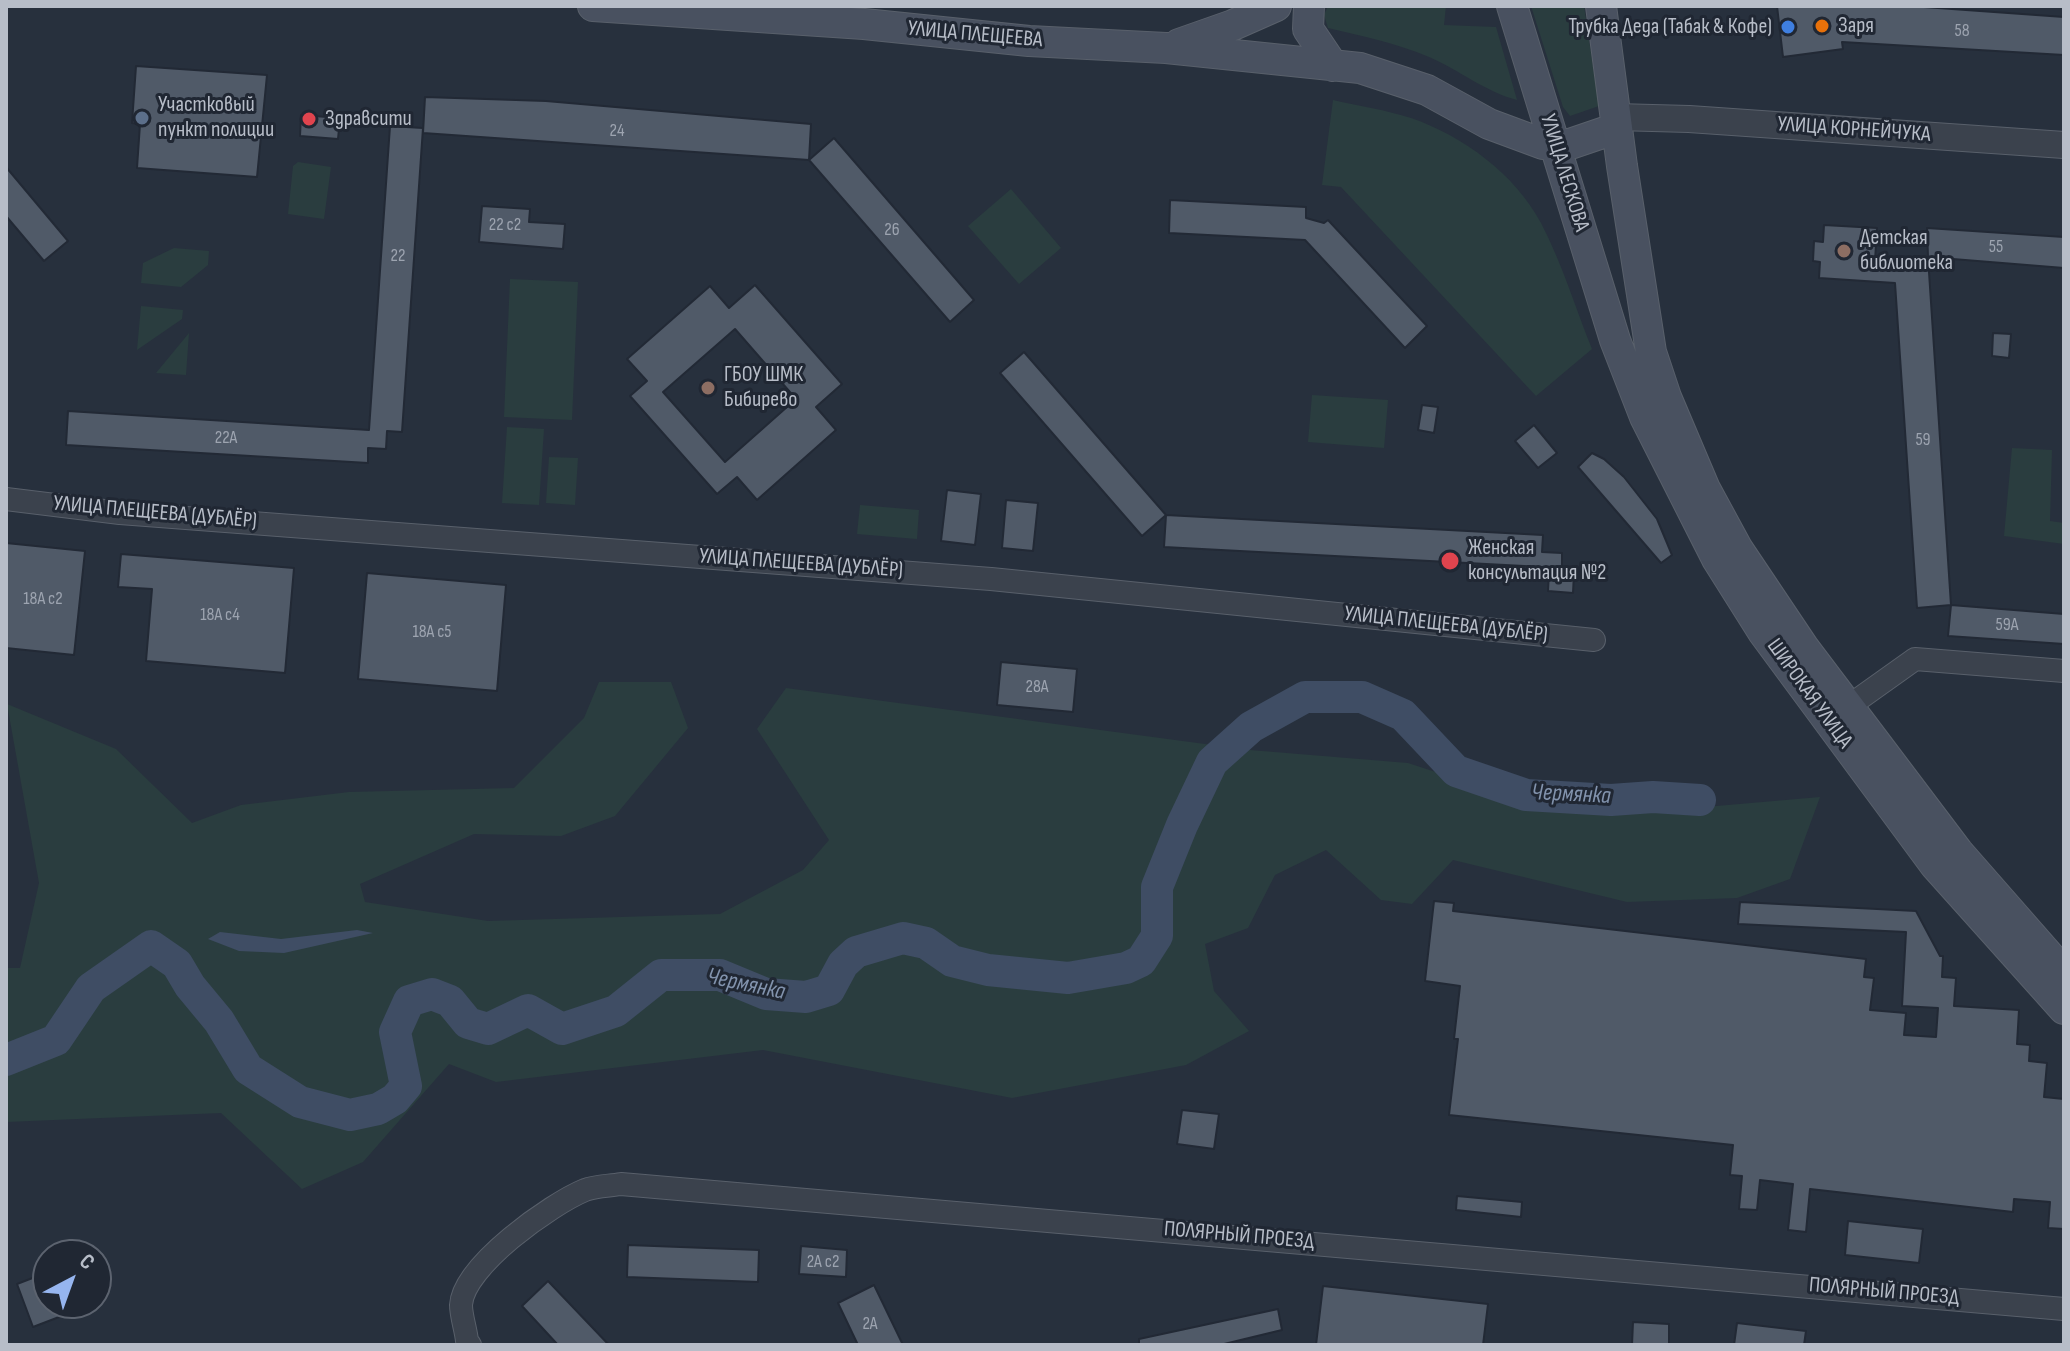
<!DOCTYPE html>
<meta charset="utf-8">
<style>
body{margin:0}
#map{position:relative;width:2070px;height:1351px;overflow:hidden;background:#27303d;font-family:"Sofia Sans Condensed",sans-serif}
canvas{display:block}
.frame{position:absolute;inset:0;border:8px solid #b7bdc8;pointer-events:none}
.north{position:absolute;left:32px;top:1239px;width:80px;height:80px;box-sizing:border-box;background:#202733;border:2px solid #5c636f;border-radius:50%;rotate:41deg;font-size:22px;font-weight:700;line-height:32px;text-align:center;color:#b7bdc8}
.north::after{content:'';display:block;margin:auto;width:28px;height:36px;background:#96b5ef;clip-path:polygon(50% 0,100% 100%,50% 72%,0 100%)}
</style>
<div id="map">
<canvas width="2070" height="1351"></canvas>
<div class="frame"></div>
<div class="north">С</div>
</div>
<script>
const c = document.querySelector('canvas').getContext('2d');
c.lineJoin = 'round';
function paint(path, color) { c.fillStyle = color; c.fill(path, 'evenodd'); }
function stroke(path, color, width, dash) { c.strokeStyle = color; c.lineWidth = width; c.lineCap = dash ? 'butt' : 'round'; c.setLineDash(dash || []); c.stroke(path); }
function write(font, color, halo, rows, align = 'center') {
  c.font = font + ' "Sofia Sans Condensed",sans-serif'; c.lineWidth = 6; c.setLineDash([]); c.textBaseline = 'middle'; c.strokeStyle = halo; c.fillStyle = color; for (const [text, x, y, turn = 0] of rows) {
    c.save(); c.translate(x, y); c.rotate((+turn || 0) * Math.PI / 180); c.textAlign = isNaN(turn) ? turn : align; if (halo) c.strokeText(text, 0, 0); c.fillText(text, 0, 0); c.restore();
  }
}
const green = new Path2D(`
 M 1328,6 L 1446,6 L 1444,25 L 1496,27 L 1517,100 C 1486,92 1459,70 1429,57 C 1396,43 1362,36 1328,28 L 1324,15 Z
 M 1531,6 L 1584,6 L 1599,106 L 1570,116 L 1563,107 Z
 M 1333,100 C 1359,106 1386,110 1411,118 C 1463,136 1515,174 1541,223 C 1562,263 1575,307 1592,349 L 1536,396 L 1341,187 L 1322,185 Z
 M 298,162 L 331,167 L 324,219 L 288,214 L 293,166 Z
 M 1011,189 L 1061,248 L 1019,284 L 968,226 Z
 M 174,248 L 209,251 L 208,265 L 181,287 L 141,283 L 143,263 Z
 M 510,279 L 578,282 L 572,420 L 504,417 Z
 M 141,306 L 183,310 L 182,319 L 137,350 Z
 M 189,333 L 186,375 L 156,373 Z
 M 1312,395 L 1388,400 L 1384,448 L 1308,442 Z
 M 507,427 L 544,429 L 539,505 L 502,503 Z
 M 2012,448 L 2052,450 L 2050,521 L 2064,523 L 2064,544 L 2004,536 Z
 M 549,457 L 578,458 L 575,505 L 546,503 Z
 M 860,505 L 919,510 L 917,539 L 857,534 Z
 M 599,682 L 671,682 L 688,728 L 615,816 L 561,836 L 474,834 L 360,884 L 365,902 L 488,921 L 720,914 L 803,870 L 829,840 L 757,729 L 786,688 L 1250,750 L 1408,763 L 1534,804 L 1682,809 L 1820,797 L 1790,879 L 1737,898 L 1627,902 L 1453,860 L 1412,904 L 1381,900 L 1326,850 L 1275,875 L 1248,928 L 1205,944 L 1214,991 L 1249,1031 L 1186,1065 L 1012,1098 L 763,1050 L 496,1082 L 449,1064 L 363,1162 L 302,1189 L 221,1113 L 6,1122 L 6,968 L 20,968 L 39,883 L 7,704 L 116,749 L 192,823 L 241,805 L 349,792 L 514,788 L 584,718 Z`);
const water = new Path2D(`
 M 357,930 L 373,933 L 284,953 L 239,951 L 208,939 L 220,932 L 281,939 Z`);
const river = new Path2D(`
 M 6,1060 L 56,1040 L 91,988 L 151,946 L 177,964 L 190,986 L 219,1021 L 248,1069 L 300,1102 L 350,1115 L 378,1109 L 395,1099 L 406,1086 L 395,1032 L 409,1001 L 432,994 L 450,1001 L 468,1023 L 488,1029 L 528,1010 L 562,1029 L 616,1011 L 661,975 L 720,975 L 766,994 L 806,997 L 829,990 L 843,964 L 856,952 L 903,938 L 926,943 L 952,961 L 988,970 L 1068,978 L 1126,968 L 1141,961 L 1157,936 L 1157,887 L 1182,825 L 1212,762 L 1251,727 L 1305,697 L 1362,697 L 1403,715 L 1456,771 L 1526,795 L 1611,800 L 1653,797 L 1700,800`);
const building = new Path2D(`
 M 1777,6 L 1910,6 L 2064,17 L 2064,55 L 1842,42 L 1843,49 L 1783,57 Z
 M 136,66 L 267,75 L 257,177 L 137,168 L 140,124 L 132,123 Z
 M 425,97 L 546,101 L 811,124 L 809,160 L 423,133 Z
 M 301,115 L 340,118 L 338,139 L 300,136 Z
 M 390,126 L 423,128 L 402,432 L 387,431 L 386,449 L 368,448 L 368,463 L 66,445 L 68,411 L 369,430 Z
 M 834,138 L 974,300 L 950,322 L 809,160 Z
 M 6,167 L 68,241 L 44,261 L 6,216 Z
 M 1170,200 L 1306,207 L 1306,218 L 1324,223 L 1328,220 L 1427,326 L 1405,348 L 1305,240 L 1169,233 Z
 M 482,206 L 530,209 L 529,222 L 565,224 L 563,249 L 479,242 Z
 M 1824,225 L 1877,228 L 1875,261 L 1928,257 L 1951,605 L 1917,608 L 1895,283 L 1819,278 L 1820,262 L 1813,261 L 1814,241 L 1823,242 Z
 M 1927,228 L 2064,237 L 2064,268 L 1928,257 Z
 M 755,285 L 842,384 L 816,407 L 836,430 L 757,500 L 737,477 L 717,494 L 630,396 L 647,381 L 627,359 L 710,286 L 729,308 ZM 735,329 L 796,399 L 725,462 L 663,392 Z
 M 1993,333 L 2011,334 L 2009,358 L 1992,356 Z
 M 1024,352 L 1166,515 L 1142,536 L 1000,373 Z
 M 1422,405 L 1438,407 L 1434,433 L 1418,430 Z
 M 1534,425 L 1557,453 L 1538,468 L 1515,441 Z
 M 1592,453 L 1604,459 L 1624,477 L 1657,519 L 1672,555 L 1661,563 L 1578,467 Z
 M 947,490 L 981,494 L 975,545 L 941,541 Z
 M 1006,500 L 1038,503 L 1033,551 L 1002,548 Z
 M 1166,515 L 1543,535 L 1542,552 L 1562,553 L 1562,568 L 1164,547 Z
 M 6,543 L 85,551 L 74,655 L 6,648 Z
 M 121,554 L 294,568 L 285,673 L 146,661 L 152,589 L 118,587 Z
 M 1549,572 L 1574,573 L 1573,593 L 1548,591 Z
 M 367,573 L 506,585 L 497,691 L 358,679 Z
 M 1951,605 L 2064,614 L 2064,644 L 1948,636 Z
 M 1001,662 L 1077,669 L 1073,712 L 997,705 Z
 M 1434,901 L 1454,903 L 1453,911 L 1866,959 L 1864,977 L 1874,978 L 1870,1010 L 1906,1013 L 1904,1035 L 1936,1037 L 1938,1008 L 1902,1006 L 1906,932 L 1738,924 L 1740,902 L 1916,911 L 1940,956 L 1943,956 L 1942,977 L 1956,978 L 1954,1006 L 2019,1010 L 2017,1044 L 2030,1045 L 2029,1061 L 2047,1063 L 2044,1097 L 2064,1099 L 2064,1229 L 2048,1228 L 2050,1202 L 2014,1199 L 2013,1212 L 1810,1189 L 1806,1232 L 1788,1230 L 1793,1184 L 1760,1180 L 1757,1210 L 1739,1209 L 1742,1176 L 1730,1175 L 1733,1145 L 1449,1115 L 1458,1039 L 1454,1039 L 1460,986 L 1425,981 Z
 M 1182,1110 L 1219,1114 L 1214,1149 L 1177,1144 Z
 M 1457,1196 L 1522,1202 L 1521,1217 L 1456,1210 Z
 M 1848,1221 L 1923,1229 L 1919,1263 L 1845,1255 Z
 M 628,1245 L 759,1250 L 758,1282 L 627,1277 Z
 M 801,1246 L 847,1250 L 846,1277 L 799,1274 Z
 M 48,1272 L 48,1303 L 93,1304 L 33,1327 L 17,1284 Z
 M 548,1281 L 609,1345 L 558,1345 L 522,1306 Z
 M 874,1285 L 903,1345 L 858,1345 L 838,1303 Z
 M 1323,1286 L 1488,1304 L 1483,1345 L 1316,1345 Z
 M 1278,1309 L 1282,1330 L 1220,1345 L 1139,1345 L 1139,1339 Z
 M 1633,1322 L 1669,1324 L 1669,1345 L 1632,1345 Z
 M 1737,1323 L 1806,1331 L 1804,1345 L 1734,1345 Z`);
const minor = new Path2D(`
 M 6,499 L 120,513 L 991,579 L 1594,640
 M 1849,706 L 1915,659 L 2064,671
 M 470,1345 L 467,1341 C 466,1330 461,1316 461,1305 C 463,1266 551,1204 585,1190 C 596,1186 609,1186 621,1184 L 2064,1309`);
const tertiary = new Path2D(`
 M 1616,117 L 1689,119 L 2064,145`);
const secondary = new Path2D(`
 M 593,6 L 864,24 L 1029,41 L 1166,48 L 1360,68 L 1427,90 L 1489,124 L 1543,144 L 1570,144 L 1617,128
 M 1309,6 L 1308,29 L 1333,66
 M 1512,6 L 1615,340 L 1645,417 L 1717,559 L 1763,632 L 1935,865 L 2064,1009
 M 1601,6 L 1622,166 L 1651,352 L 1666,397 L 1705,489 L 1737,548 L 1804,648 L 1958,852 L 2064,973
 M 1179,44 L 1233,25 L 1276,6`);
const markers = [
 [1822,26,8,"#e8710a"],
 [1788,27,8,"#3f7fe0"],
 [142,118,8,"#5c6f8a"],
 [309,119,8,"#e0444e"],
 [1844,251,8,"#8d6e63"],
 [708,388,8,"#8d6e63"],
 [1450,561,10,"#e0444e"]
];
const numberNames = [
 ["58",1962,31],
 ["24",617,131],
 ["22 с2",505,225],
 ["26",892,230],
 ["55",1996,247],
 ["22",398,256],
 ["22А",226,438],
 ["59",1923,440],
 ["18А с2",43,599],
 ["18А с4",220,615],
 ["59А",2007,625],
 ["18А с5",432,632],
 ["28А",1037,687],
 ["2А с2",823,1262],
 ["2А",870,1324]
];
const poiNames = [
 ["Заря",1838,26],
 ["Трубка Деда (Табак & Кофе)",1772,27,"right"],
 ["Участковый",158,105],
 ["пункт полиции",158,130],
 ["Здравсити",325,119],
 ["Детская",1860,238],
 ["библиотека",1860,263],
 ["ГБОУ ШМК",724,375],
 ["Бибирево",724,400],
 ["Женская",1468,548],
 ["консультация №2",1468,573]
];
const streetNames = [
 ["УЛИЦА ПЛЕЩЕЕВА",975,35,5],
 ["УЛИЦА КОРНЕЙЧУКА",1854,130,4],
 ["УЛИЦА ЛЕСКОВА",1564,173,73],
 ["УЛИЦА ПЛЕЩЕЕВА (ДУБЛЁР)",155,513,5],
 ["УЛИЦА ПЛЕЩЕЕВА (ДУБЛЁР)",801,564,4],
 ["УЛИЦА ПЛЕЩЕЕВА (ДУБЛЁР)",1446,625,6],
 ["ШИРОКАЯ УЛИЦА",1809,694,54],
 ["ПОЛЯРНЫЙ ПРОЕЗД",1239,1236,5],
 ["ПОЛЯРНЫЙ ПРОЕЗД",1884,1292,5]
];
const waterNames = [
 ["Чермянка",1571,795,3],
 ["Чермянка",746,985,12]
];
paint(green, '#2a3d3f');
paint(water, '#3f4d64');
stroke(river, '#3f4d64', 32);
paint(building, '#505a68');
stroke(building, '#222935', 2);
stroke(minor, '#59606b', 24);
stroke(tertiary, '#59606b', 28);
stroke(secondary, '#59606b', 32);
stroke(minor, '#3b424d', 22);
stroke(tertiary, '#3b424d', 26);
stroke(secondary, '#495160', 30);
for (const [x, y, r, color] of markers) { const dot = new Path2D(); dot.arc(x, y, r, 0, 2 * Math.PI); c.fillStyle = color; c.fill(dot); stroke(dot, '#202733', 3); }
write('18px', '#9da4b0', null, numberNames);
write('22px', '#b7bdc8', '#202733', poiNames, 'left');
write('22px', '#b7bdc8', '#202733', streetNames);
write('italic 24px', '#8293ad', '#202733', waterNames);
</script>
